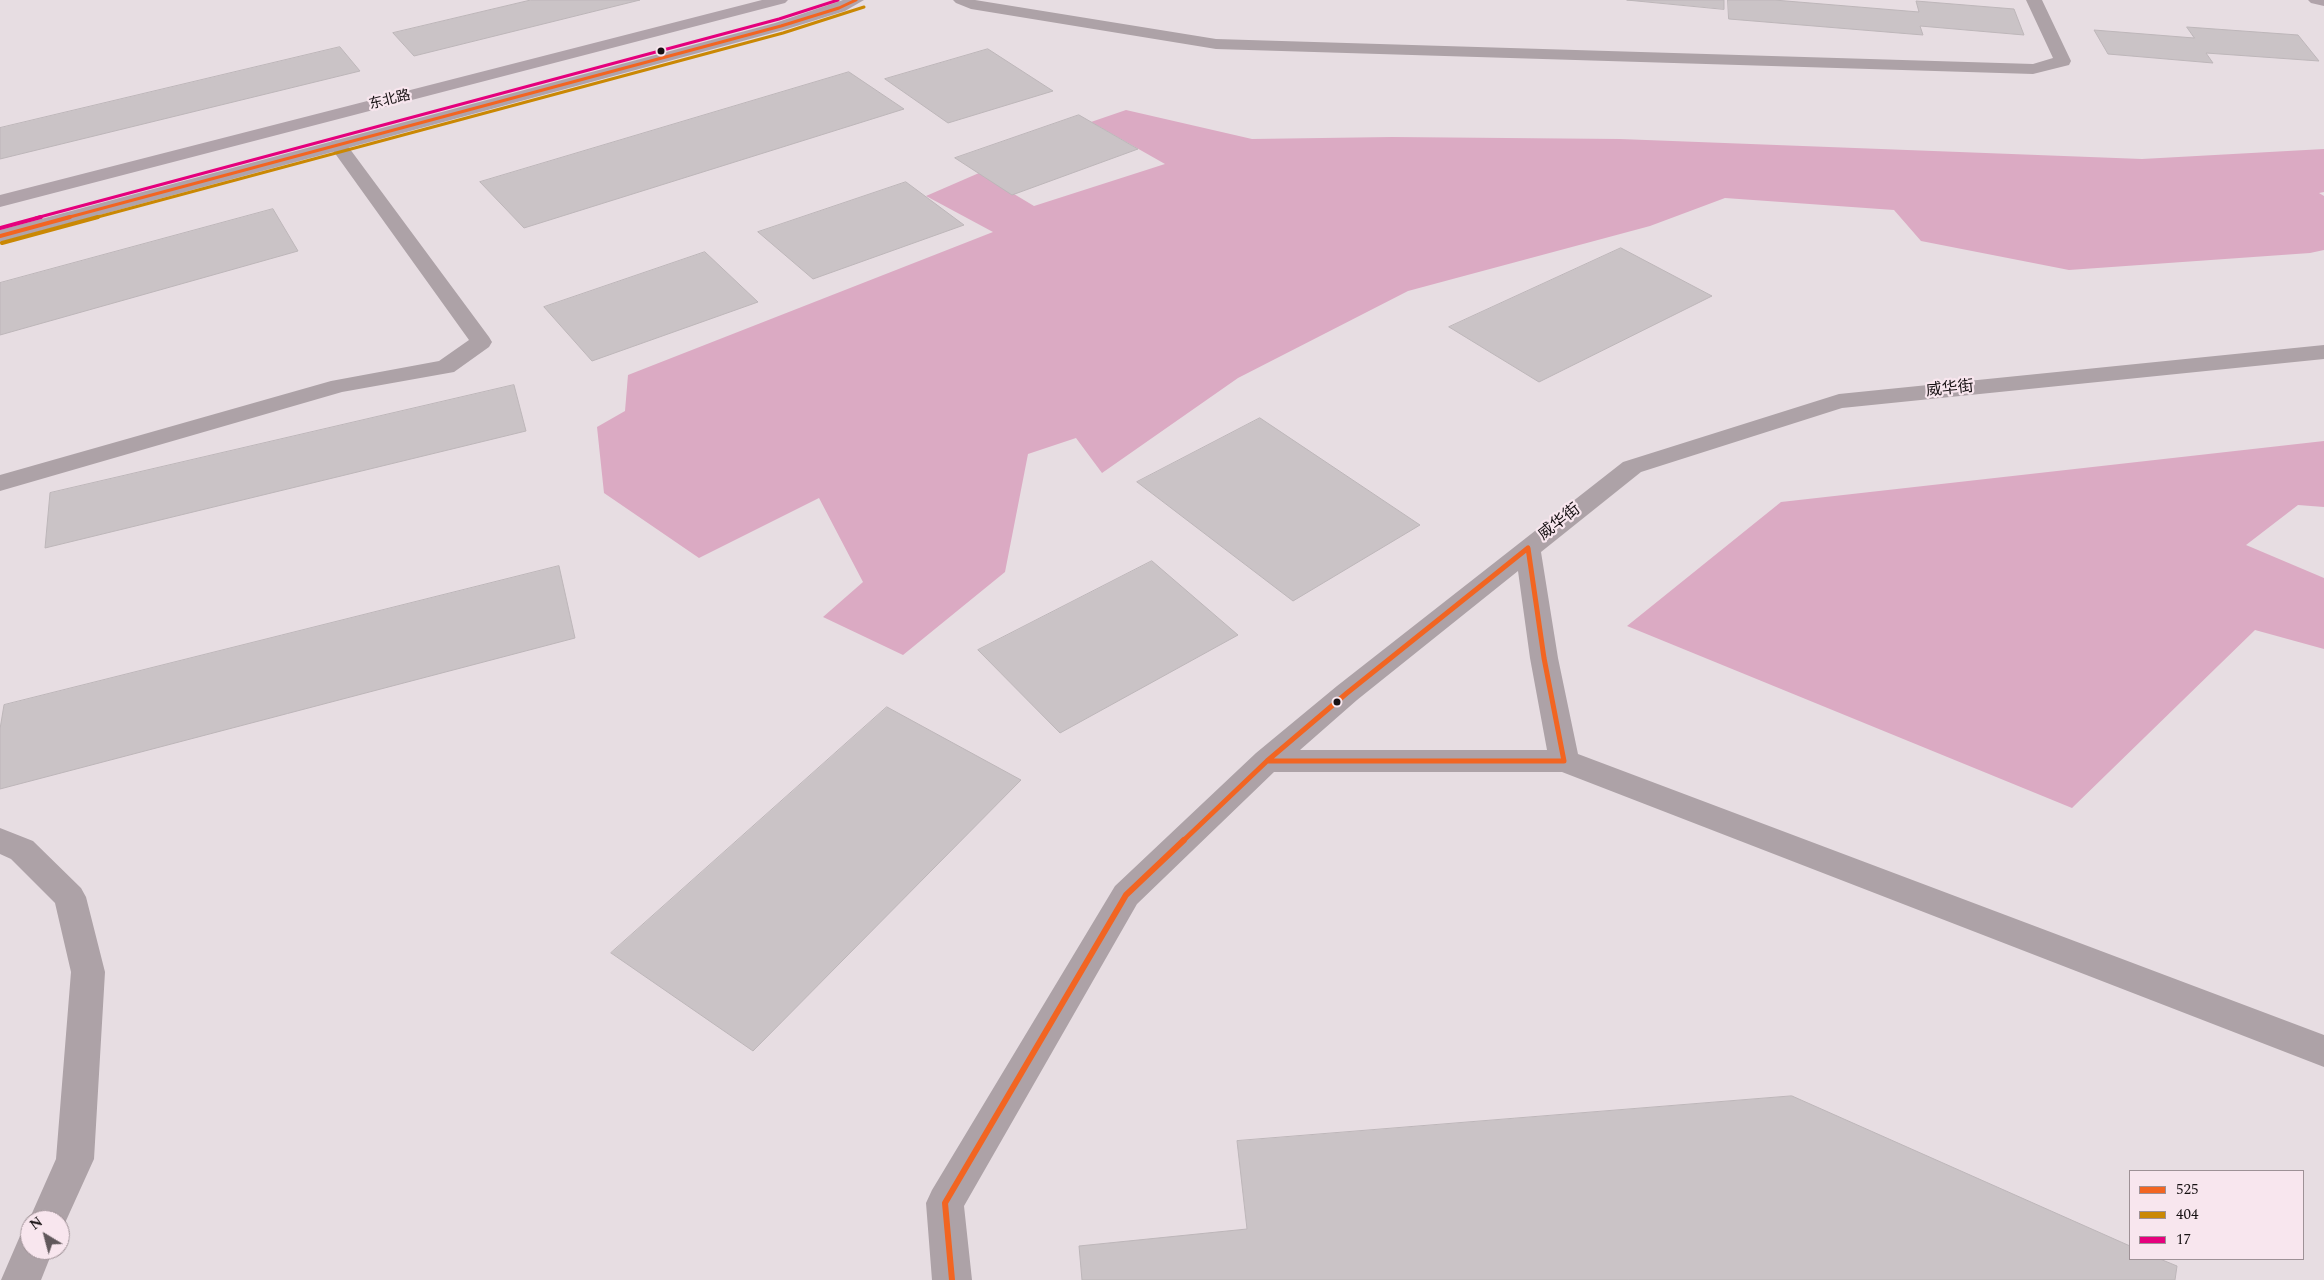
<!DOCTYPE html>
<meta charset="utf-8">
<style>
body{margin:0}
#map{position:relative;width:2324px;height:1280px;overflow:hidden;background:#e7dde2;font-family:Spectral,serif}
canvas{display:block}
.legend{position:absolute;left:2129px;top:1170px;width:175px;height:90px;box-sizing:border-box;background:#f8e6ee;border:1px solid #9e9196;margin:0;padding:6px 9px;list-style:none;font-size:15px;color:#171113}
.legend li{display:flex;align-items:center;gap:10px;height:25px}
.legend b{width:25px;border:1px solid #9e9196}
.north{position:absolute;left:20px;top:1210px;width:50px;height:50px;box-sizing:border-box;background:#f8e6ee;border:1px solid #9e9196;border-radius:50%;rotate:323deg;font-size:14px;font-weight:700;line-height:20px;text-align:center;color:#171113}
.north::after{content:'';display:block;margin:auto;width:18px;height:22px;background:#60585b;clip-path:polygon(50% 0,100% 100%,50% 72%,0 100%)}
</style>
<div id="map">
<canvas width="2324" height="1280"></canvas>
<ul class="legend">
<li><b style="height:6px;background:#f26522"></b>525</li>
<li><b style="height:6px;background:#ca8804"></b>404</li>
<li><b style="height:6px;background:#e5007d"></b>17</li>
</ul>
<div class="north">N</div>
</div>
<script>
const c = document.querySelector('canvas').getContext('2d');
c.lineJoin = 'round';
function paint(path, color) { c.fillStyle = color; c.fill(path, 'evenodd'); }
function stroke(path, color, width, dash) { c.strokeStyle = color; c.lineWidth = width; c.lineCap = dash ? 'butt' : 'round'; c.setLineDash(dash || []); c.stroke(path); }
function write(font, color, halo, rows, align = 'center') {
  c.font = font + ' Spectral,"Noto Sans SC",serif'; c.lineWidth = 4.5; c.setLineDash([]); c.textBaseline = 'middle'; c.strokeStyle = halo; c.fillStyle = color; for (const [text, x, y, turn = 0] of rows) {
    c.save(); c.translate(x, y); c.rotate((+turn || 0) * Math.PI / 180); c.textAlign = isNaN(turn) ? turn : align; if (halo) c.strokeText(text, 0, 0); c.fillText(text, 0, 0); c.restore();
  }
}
const forest = new Path2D(`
 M 1126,110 L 1252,139 L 1392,137 L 1620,139 L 2142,159 L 2324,149 L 2324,192 L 2319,193 L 2324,196 L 2324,250 L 2310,253 L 2069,270 L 1921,241 L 1894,210 L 1725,198 L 1650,226 L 1408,291 L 1238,378 L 1102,473 L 1076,438 L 1028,454 L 1005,572 L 903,655 L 823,617 L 863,582 L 819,498 L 699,558 L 604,493 L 597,427 L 625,411 L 628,375 L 993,232 L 926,196 L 979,173 L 1034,206 L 1165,164 L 1091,122 Z
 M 2324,441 L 2324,507 L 2298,505 L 2246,545 L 2324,578 L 2324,649 L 2255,630 L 2072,808 L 1627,626 L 1781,502 Z`);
const building = new Path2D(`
 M 531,0 L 640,0 L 414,56 L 393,33 Z
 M 1627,0 L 1724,0 L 1724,9 Z
 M 1728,0 L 1774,0 L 1919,12 L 1916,1 L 2014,9 L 2024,35 L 1920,26 L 1923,35 L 1729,19 Z
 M 2187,27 L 2298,35 L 2319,61 L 2206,53 L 2213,63 L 2108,54 L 2094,30 L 2194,38 Z
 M 340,47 L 360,71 L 0,159 L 0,128 Z
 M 988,49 L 1053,91 L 948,123 L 885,79 Z
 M 849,72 L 904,109 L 524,228 L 480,182 Z
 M 1079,115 L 1138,149 L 1012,195 L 955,158 Z
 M 906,182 L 964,225 L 813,279 L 758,232 Z
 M 273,209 L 298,251 L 0,335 L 0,283 Z
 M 1621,248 L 1712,296 L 1539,382 L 1449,327 Z
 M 705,252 L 758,302 L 592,361 L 544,307 Z
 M 514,385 L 526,431 L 45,548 L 50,493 Z
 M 1260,418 L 1420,525 L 1293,601 L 1137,482 Z
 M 1152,561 L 1238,635 L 1060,733 L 978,650 Z
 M 559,566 L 575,638 L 0,789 L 0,729 L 4,705 Z
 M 887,707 L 1021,780 L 753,1051 L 611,953 Z
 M 1792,1096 L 2130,1246 L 2130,1259 L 2160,1259 L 2177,1266 L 2175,1280 L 1082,1280 L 1079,1246 L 1247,1229 L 1237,1141 Z`);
const street = new Path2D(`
 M 953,0 L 975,0 L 1216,39 L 2033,64 L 2053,58 L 2026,0 L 2042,0 L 2071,61 L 2069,65 L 2033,74 L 1216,49 L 971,9 L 956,3 Z
 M 338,140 L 344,141 L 489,337 L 492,342 L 489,347 L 454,372 L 342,392 L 0,491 L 0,475 L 331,381 L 439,361 L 469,340 L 329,145 L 332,141 Z
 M 2324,345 L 2324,359 L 1842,408 L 1641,472 L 1541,552 L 1558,658 L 1578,754 L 2324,1035 L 2324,1067 L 1562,772 L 1274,772 L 1137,904 L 964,1206 L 972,1280 L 932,1280 L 926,1203 L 932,1190 L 1115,886 L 1256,753 L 1337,686 L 1623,462 L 1839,394 ZM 1518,571 L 1530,658 L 1547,750 L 1300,750 L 1357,700 Z
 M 0,828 L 33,841 L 81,888 L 86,897 L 105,972 L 94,1159 L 60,1234 L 60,1220 L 30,1220 L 30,1223 L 29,1220 L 56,1159 L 71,972 L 55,903 L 11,859 L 0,854 Z
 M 30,1232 L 30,1250 L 53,1250 L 41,1280 L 1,1280 L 20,1236 Z`);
const primary = new Path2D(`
 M 762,0 L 788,0 L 785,3 L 0,207 L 0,195 Z
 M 843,0 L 864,0 L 845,11 L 787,29 L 0,242 L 0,230 L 775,23 Z
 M 2308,0 L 2324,0 L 2324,6 L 2311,3 Z`);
const bus1Far3 = new Path2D(`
 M 66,218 L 781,26 L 839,8 L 856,0`);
const bus1Far2 = new Path2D(`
 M 0,236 L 70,217`);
const bus1Far1 = new Path2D(`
 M 1267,761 L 1564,761 L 1544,658 L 1528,548
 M 1183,841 L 1267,761 L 1347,693 L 1528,548`);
const bus1 = new Path2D(`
 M 952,1280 L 945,1203 L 1126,895 L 1184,840`);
const bus2Far1 = new Path2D(`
 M 94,218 L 783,33 L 864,7`);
const bus2 = new Path2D(`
 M 2,243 L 98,217`);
const bus3Far1 = new Path2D(`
 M 36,218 L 779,19 L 838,0`);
const bus3 = new Path2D(`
 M 0,228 L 41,217`);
const markers = [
 [661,51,4.5,"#171113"],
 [1337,702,4.5,"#171113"]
];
const farStreetnames = [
 ["东北路",390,101,-14]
];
const streetNames = [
 ["威华街",1950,390,-6],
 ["威华街",1560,523,-38]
];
paint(forest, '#dbaac3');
paint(building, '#cac3c6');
stroke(building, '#bdb6b9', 1);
paint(street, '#ada2a7');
paint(primary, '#b0a3aa');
stroke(bus1Far3, '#f26522', 3);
stroke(bus1Far2, '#f26522', 4);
stroke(bus1Far1, '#f26522', 5);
stroke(bus1, '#f26522', 6);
stroke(bus2Far1, '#ca8804', 3);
stroke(bus2, '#ca8804', 4);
stroke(bus3Far1, '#e5007d', 3);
stroke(bus3, '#e5007d', 4);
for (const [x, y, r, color] of markers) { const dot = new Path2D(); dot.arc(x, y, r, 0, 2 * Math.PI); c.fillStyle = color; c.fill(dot); stroke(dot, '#f8e6ee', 2); }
write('14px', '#171113', '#f8e6ee', farStreetnames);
write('16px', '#171113', '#f8e6ee', streetNames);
</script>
